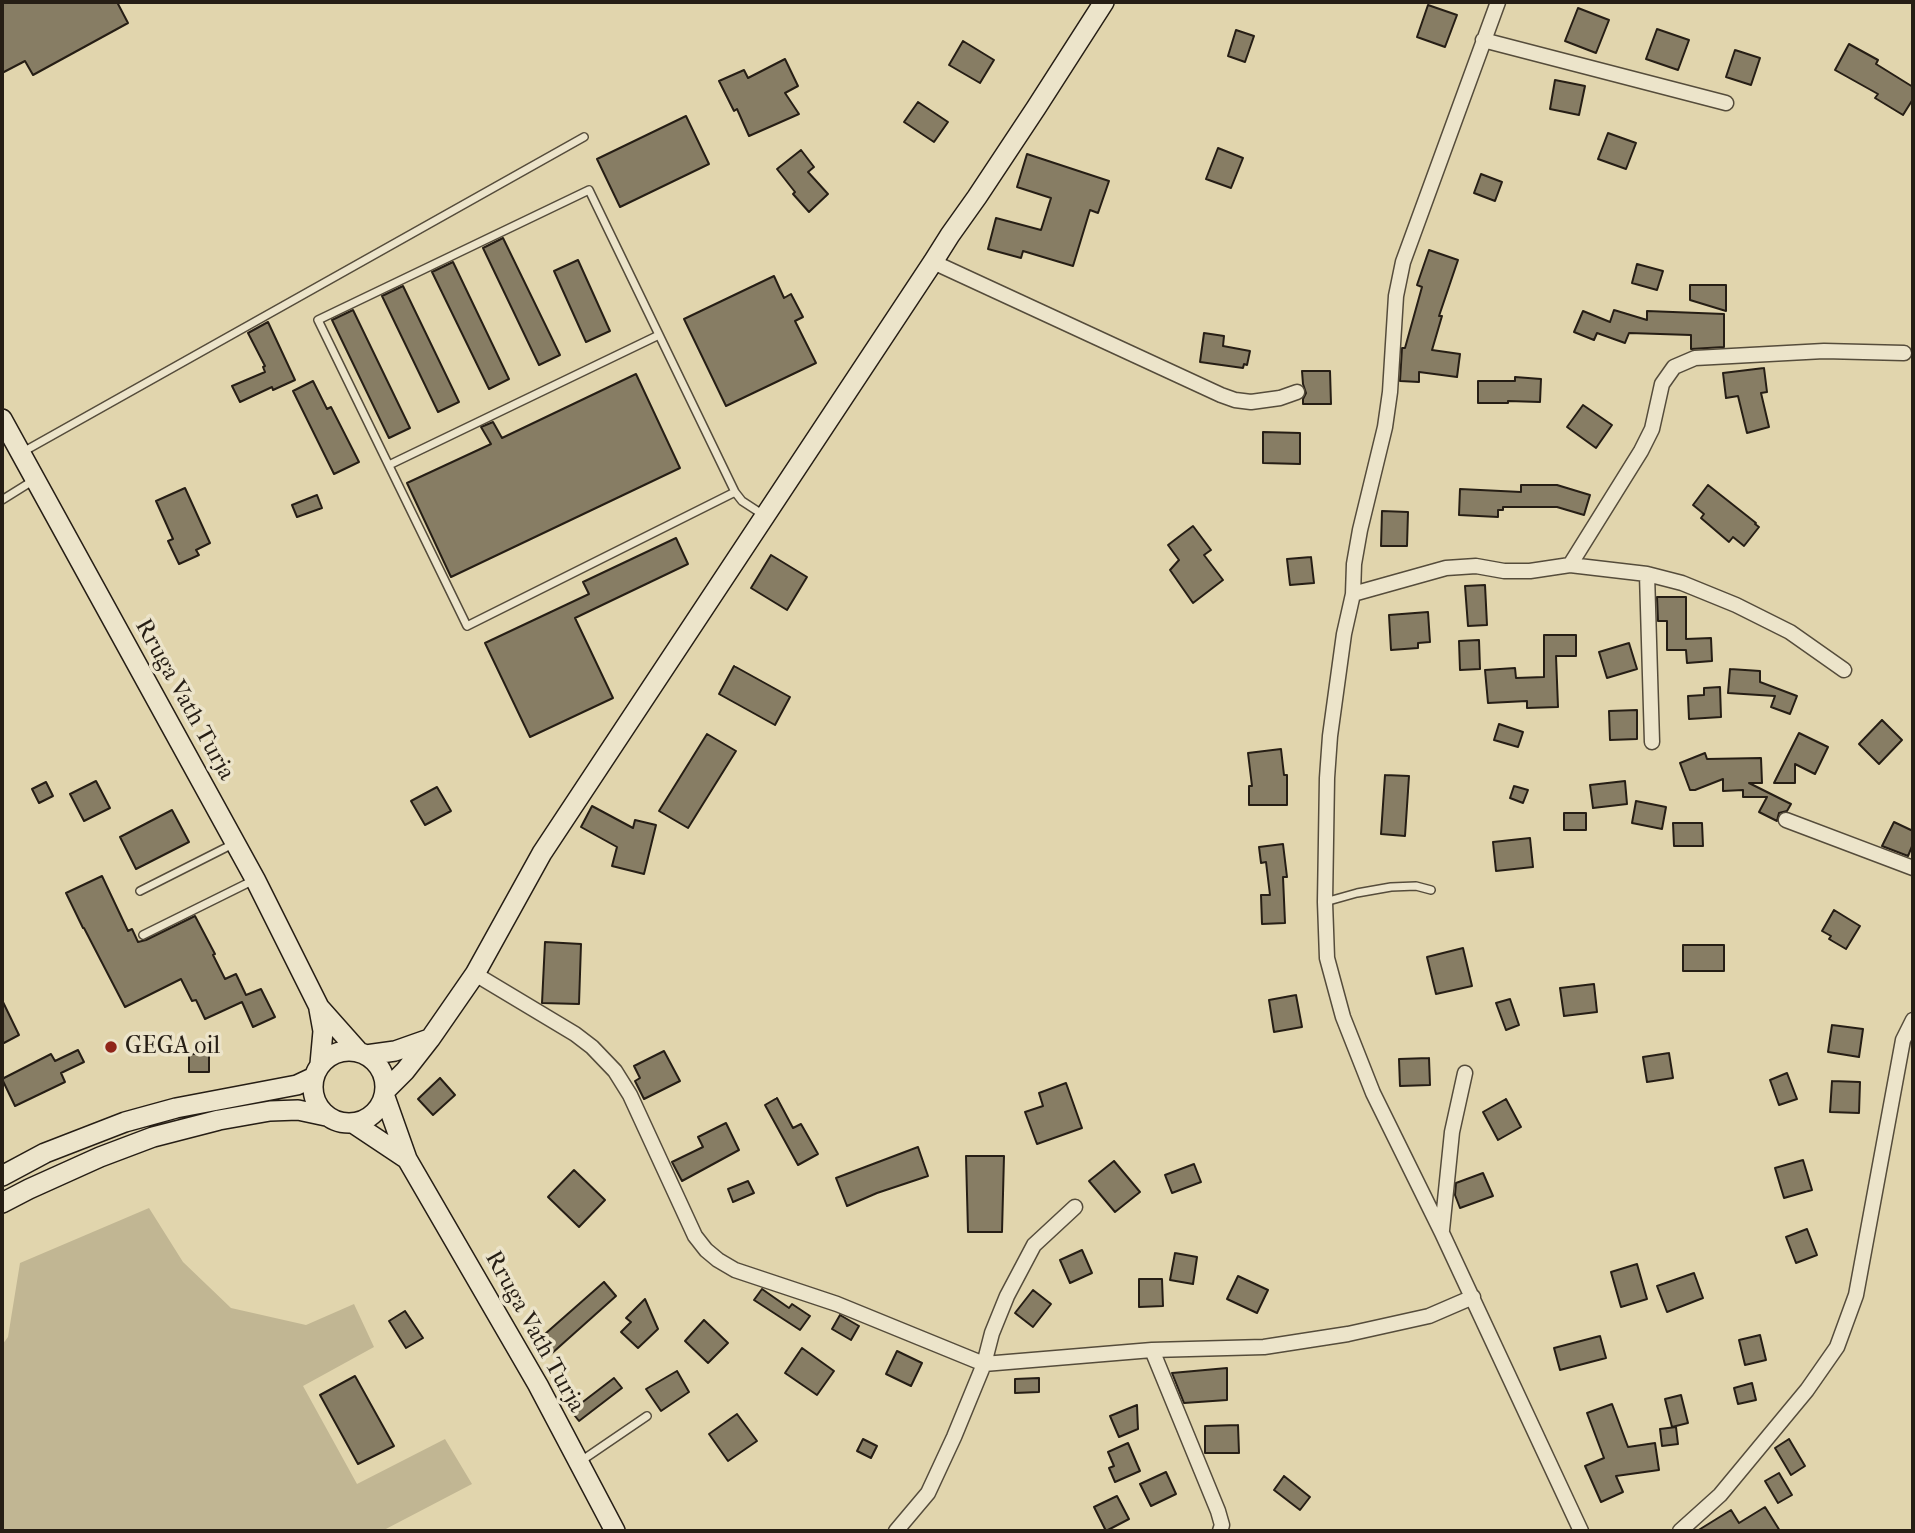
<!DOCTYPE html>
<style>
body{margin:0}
#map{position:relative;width:1915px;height:1533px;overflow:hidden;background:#e1d5ad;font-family:"IM FELL French Canon",serif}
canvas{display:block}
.frame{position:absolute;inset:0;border:4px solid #261e15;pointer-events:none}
</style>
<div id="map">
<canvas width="1915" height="1533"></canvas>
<div class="frame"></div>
</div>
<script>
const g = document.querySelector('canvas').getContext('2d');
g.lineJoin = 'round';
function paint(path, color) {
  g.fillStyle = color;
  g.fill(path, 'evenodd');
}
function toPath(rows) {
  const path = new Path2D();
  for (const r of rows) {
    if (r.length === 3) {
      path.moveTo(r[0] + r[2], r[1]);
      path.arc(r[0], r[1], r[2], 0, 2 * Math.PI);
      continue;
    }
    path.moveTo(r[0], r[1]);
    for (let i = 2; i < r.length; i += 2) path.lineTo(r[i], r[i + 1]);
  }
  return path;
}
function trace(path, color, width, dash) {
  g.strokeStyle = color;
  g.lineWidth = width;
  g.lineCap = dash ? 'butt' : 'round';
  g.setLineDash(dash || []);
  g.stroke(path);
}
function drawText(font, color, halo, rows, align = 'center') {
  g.font = font + ' "IM FELL French Canon",serif';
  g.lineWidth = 7;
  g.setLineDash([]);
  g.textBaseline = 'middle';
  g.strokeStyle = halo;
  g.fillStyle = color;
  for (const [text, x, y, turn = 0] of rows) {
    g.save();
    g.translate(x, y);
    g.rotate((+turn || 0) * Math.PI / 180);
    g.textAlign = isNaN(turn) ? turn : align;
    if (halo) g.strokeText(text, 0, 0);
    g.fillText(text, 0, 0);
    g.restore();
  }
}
paint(toPath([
 [149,1208,183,1262,231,1308,306,1325,354,1304,374,1347,303,1386,357,1484,445,1439,472,1484,382,1531,2,1531,2,1345,8,1337,20,1263]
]), '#c1b693');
const building = toPath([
 [2,2,117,2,128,23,33,75,25,61,2,73,2,2],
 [1428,5,1457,15,1445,47,1417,37,1428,5],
 [1578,8,1609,20,1596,53,1565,41,1578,8],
 [1657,29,1689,40,1678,70,1646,59,1657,29],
 [1236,30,1254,36,1245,62,1228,56,1236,30],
 [963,41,994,60,980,83,949,65,963,41],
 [1849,44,1878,60,1876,64,1913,87,1913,99,1903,115,1875,98,1878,94,1835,70,1849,44],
 [1735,50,1760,58,1751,85,1726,77,1735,50],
 [785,59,798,86,785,93,799,114,749,136,737,109,734,111,719,81,744,70,748,78,785,59],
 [1555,80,1585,86,1579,115,1550,109,1555,80],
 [918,102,948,122,934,142,904,122,918,102],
 [686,116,709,164,620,207,597,159,686,116],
 [1608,133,1636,143,1626,169,1598,159,1608,133],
 [1218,148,1243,158,1231,188,1206,179,1218,148],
 [801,150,814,167,808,172,828,194,809,212,793,194,795,192,777,169,801,150],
 [1027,154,1109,181,1098,213,1090,210,1073,266,1023,251,1021,258,988,249,996,218,1041,230,1051,198,1017,187,1027,154],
 [1481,174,1502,182,1495,201,1474,193,1481,174],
 [503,238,560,355,539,365,483,248,503,238],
 [1429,250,1458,260,1439,316,1442,316,1432,350,1460,354,1457,377,1419,372,1419,382,1400,381,1402,348,1405,348,1422,287,1417,285,1429,250],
 [578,260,610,331,586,342,554,271,578,260],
 [453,262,509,379,489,389,432,272,453,262],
 [1637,264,1663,271,1657,290,1632,283,1637,264],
 [774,276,784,298,791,294,803,317,795,321,816,363,726,406,684,319,774,276],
 [1690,285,1726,285,1726,311,1690,300,1690,285],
 [403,286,459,402,438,412,382,296,403,286],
 [353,310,410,428,389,438,332,320,353,310],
 [1614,310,1647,320,1647,311,1724,314,1724,347,1691,349,1691,335,1629,333,1625,343,1597,333,1594,340,1574,332,1583,311,1610,322,1614,310],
 [268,322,295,380,273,390,272,387,240,402,232,386,265,372,263,367,265,366,248,333,268,322],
 [1204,333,1224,336,1223,346,1250,351,1247,365,1244,364,1243,368,1200,362,1204,333],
 [1764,368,1767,392,1761,393,1769,427,1747,433,1738,396,1726,398,1723,373,1764,368],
 [1302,371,1330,371,1331,404,1303,404,1303,399,1306,393,1303,384,1302,371],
 [636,374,680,468,451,577,407,483,491,444,481,427,493,422,502,438,636,374],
 [1515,377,1541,379,1540,402,1508,401,1508,403,1478,403,1478,381,1515,381,1515,377],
 [313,381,327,409,331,407,359,462,334,474,293,391,313,381],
 [1583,405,1612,425,1596,448,1567,427,1583,405],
 [1263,432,1300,433,1300,464,1263,463,1263,432],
 [1521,485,1557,485,1590,495,1584,515,1557,507,1503,507,1503,510,1498,510,1498,517,1459,515,1460,489,1521,492,1521,485],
 [1708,485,1756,523,1755,524,1759,527,1744,546,1733,537,1729,542,1701,518,1704,514,1693,505,1708,485],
 [185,488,210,543,196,550,199,555,179,564,168,541,173,539,156,501,185,488],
 [317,495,322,508,297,517,292,505,317,495],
 [1382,511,1408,512,1407,546,1381,546,1382,511],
 [1193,526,1211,550,1204,555,1223,580,1193,603,1170,570,1179,560,1168,545,1193,526],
 [676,538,688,564,575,618,613,698,530,737,485,643,589,594,583,582,676,538],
 [771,555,807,577,787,610,751,588,771,555],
 [1311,557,1314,583,1290,585,1287,559,1311,557],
 [1485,585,1487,625,1468,626,1465,586,1485,585],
 [1657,597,1686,597,1686,639,1711,638,1712,661,1687,663,1686,650,1667,650,1667,621,1658,621,1657,597],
 [1428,612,1430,642,1418,643,1418,648,1391,650,1389,615,1428,612],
 [1544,635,1576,635,1576,656,1556,656,1558,707,1527,708,1527,701,1488,703,1485,670,1515,668,1516,678,1544,677,1544,635],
 [1479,640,1480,669,1460,670,1459,641,1479,640],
 [1629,643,1637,669,1607,678,1599,652,1629,643],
 [734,666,790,697,775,725,719,694,734,666],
 [1730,669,1760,671,1760,682,1797,696,1790,714,1771,707,1775,696,1728,693,1730,669],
 [1720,687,1721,717,1689,719,1688,696,1704,695,1704,688,1720,687],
 [1637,710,1637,739,1610,740,1609,711,1637,710],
 [1882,720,1902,740,1879,764,1859,744,1882,720],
 [1499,724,1523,732,1518,747,1494,740,1499,724],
 [1799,733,1828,747,1815,774,1795,764,1795,783,1774,783,1799,733],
 [707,734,736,751,688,828,659,811,707,734],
 [1281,749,1284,775,1287,775,1287,805,1249,805,1249,786,1252,786,1248,753,1281,749],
 [1705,753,1707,759,1761,758,1762,783,1749,783,1791,804,1787,811,1779,813,1777,821,1759,812,1767,797,1743,797,1743,790,1723,791,1723,779,1695,790,1690,790,1680,763,1705,753],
 [1385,775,1409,776,1405,836,1381,834,1385,775],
 [96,781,110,808,84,821,70,794,96,781],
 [1625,781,1627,804,1593,808,1590,785,1625,781],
 [46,782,53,796,39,803,32,789,46,782],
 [1514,786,1528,790,1523,803,1510,798,1514,786],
 [437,787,451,811,425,825,411,801,437,787],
 [1636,801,1666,807,1662,829,1632,823,1636,801],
 [592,806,633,828,635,820,656,825,644,874,612,866,617,847,581,827,592,806],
 [172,810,189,842,136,869,120,837,172,810],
 [1564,813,1586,813,1586,830,1564,830,1564,813],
 [1894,822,1913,831,1913,844,1908,856,1882,846,1894,822],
 [1673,823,1702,823,1703,846,1674,846,1673,823],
 [1530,838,1533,867,1496,871,1493,842,1530,838],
 [1283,844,1287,877,1283,877,1285,923,1262,924,1261,895,1270,895,1266,862,1261,863,1259,847,1283,844],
 [102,876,128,931,132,929,138,942,146,940,195,916,215,954,213,955,225,979,236,974,246,995,261,989,275,1017,253,1027,242,1002,205,1019,196,1000,192,1001,181,979,125,1007,84,928,83,928,66,893,102,876],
 [1834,910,1860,926,1846,949,1829,939,1831,936,1822,931,1834,910],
 [545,942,581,944,579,1004,542,1003,545,942],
 [1683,945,1724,945,1724,971,1683,971,1683,945],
 [1463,948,1472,986,1436,994,1427,957,1463,948],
 [1594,984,1597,1012,1564,1016,1560,988,1594,984],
 [1296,995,1302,1027,1274,1032,1269,1000,1296,995],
 [1510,999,1519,1025,1506,1030,1496,1003,1510,999],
 [2,1000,19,1035,2,1044,2,1000],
 [1832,1025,1863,1029,1859,1057,1828,1052,1832,1025],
 [78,1050,84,1062,61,1073,65,1082,15,1106,2,1079,51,1054,55,1061,78,1050],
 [664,1051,680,1081,644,1099,635,1081,640,1078,634,1066,664,1051],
 [1669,1053,1673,1078,1647,1082,1643,1057,1669,1053],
 [189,1054,209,1054,209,1072,189,1072,189,1054],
 [1429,1058,1430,1085,1400,1086,1399,1059,1429,1058],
 [1787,1073,1797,1099,1779,1105,1770,1080,1787,1073],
 [440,1078,455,1095,433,1115,418,1099,440,1078],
 [1832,1081,1860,1082,1859,1113,1830,1112,1832,1081],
 [1066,1083,1082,1128,1037,1144,1025,1112,1043,1106,1039,1093,1066,1083],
 [777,1098,793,1128,801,1124,818,1154,798,1165,765,1105,777,1098],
 [1506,1099,1521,1127,1498,1140,1483,1112,1506,1099],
 [726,1123,739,1150,682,1181,672,1162,703,1147,698,1137,726,1123],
 [918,1147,928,1176,877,1193,847,1206,836,1178,918,1147],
 [966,1156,1004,1156,1002,1232,968,1232,966,1156],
 [1803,1160,1812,1190,1784,1198,1775,1168,1803,1160],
 [1114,1161,1140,1192,1115,1212,1089,1181,1114,1161],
 [1194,1164,1201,1182,1172,1193,1165,1175,1194,1164],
 [574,1170,605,1200,579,1227,548,1197,574,1170],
 [1483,1173,1493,1196,1460,1208,1455,1195,1456,1183,1483,1173],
 [748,1181,754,1193,733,1202,728,1189,748,1181],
 [1807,1229,1817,1255,1796,1263,1786,1237,1807,1229],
 [1082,1250,1092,1273,1070,1283,1060,1260,1082,1250],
 [1175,1253,1197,1257,1193,1284,1170,1280,1175,1253],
 [1637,1264,1647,1299,1621,1307,1611,1272,1637,1264],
 [1694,1273,1703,1298,1667,1312,1657,1286,1694,1273],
 [1238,1276,1268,1290,1257,1313,1227,1299,1238,1276],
 [1139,1279,1162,1279,1163,1306,1139,1307,1139,1279],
 [604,1282,616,1296,550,1355,537,1341,604,1282],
 [762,1289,789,1308,792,1304,810,1316,800,1330,754,1300,762,1289],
 [1033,1290,1051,1304,1033,1327,1015,1313,1033,1290],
 [645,1299,658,1329,638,1348,621,1332,631,1322,626,1318,645,1299],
 [405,1311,423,1338,406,1348,389,1321,405,1311],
 [840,1315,859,1326,851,1340,832,1329,840,1315],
 [704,1320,728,1343,708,1363,685,1341,704,1320],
 [1760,1335,1766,1360,1745,1365,1739,1340,1760,1335],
 [1600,1336,1606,1358,1560,1370,1554,1348,1600,1336],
 [802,1348,834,1371,817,1395,785,1373,802,1348],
 [897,1351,922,1363,911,1386,886,1374,897,1351],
 [1227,1368,1227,1400,1184,1403,1172,1373,1227,1368],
 [677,1371,689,1392,661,1411,646,1389,677,1371],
 [355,1376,394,1446,358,1464,320,1395,355,1376],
 [614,1378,622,1388,579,1421,571,1411,614,1378],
 [1039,1378,1039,1392,1015,1393,1015,1379,1039,1378],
 [1752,1383,1756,1400,1738,1404,1734,1388,1752,1383],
 [1681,1395,1688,1423,1672,1427,1665,1399,1681,1395],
 [1612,1404,1628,1447,1655,1443,1659,1470,1616,1476,1623,1492,1601,1502,1585,1466,1604,1458,1587,1413,1612,1404],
 [1137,1405,1138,1429,1119,1437,1110,1416,1137,1405],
 [737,1414,757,1441,728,1461,709,1434,737,1414],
 [1238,1425,1239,1453,1205,1453,1205,1426,1238,1425],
 [1676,1427,1678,1444,1662,1446,1660,1429,1676,1427],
 [863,1439,877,1446,871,1458,857,1451,863,1439],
 [1789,1439,1805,1466,1791,1475,1775,1448,1789,1439],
 [1128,1443,1140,1471,1115,1482,1109,1468,1114,1466,1108,1452,1128,1443],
 [1166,1472,1176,1494,1151,1506,1140,1484,1166,1472],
 [1779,1473,1792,1495,1778,1503,1765,1481,1779,1473],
 [1284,1476,1310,1497,1300,1510,1274,1490,1284,1476],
 [1117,1496,1129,1519,1106,1531,1094,1507,1117,1496],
 [1765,1507,1780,1531,1697,1531,1731,1510,1739,1523,1765,1507]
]);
paint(building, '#877d64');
trace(building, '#261e15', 2);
const lane = toPath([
 [21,453,584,137],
 [389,465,659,335],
 [735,492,467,626,318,320,589,190,735,492,742,501,765,516],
 [2,500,34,480],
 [140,891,233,844],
 [1325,902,1357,893,1391,887,1416,886,1431,890],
 [143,935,254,880],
 [581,1461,647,1416]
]);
const street = toPath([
 [1498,2,1403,262,1396,296,1390,392,1385,427,1360,530,1354,564,1353,594,1344,634,1330,736,1327,778,1325,902,1327,958,1343,1017,1373,1093,1442,1233,1581,1531],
 [1483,40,1726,103],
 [933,262,1221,395,1235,400,1251,402,1280,398,1297,392],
 [1570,565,1641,451,1652,429,1662,384,1674,367,1695,358,1824,351,1904,353],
 [1647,574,1652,742],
 [1353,594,1446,568,1476,566,1504,571,1530,571,1570,565,1647,574,1682,583,1736,605,1790,632,1844,670],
 [1786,820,1913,868],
 [475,974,575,1034,592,1047,615,1071,630,1095,695,1236,706,1250,718,1260,735,1270,837,1304,984,1364,1152,1350,1264,1347,1348,1334,1429,1316,1473,1297],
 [1442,1230,1452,1132,1465,1073],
 [1152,1350,1218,1511,1222,1525,1220,1531],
 [896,1531,928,1493,954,1437,984,1364,992,1333,1007,1296,1034,1245,1075,1207],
 [1680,1531,1720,1495,1807,1390,1837,1347,1856,1295,1903,1040,1913,1020]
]);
const secondary = toPath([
 [2,419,255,879,319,1007,359,1052],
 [319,1009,323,1031,320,1064],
 [349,1087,36],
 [366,1055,395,1051,429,1039],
 [385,1091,405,1071,430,1039,475,974,542,853,933,262,950,235,977,197,1036,108,1104,2],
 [385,1097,407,1159,538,1385,615,1531],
 [353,1123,407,1159],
 [2,1176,45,1153,125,1122,176,1108,297,1085,314,1077],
 [2,1203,29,1189,100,1157,153,1137,219,1120,270,1111,298,1110,326,1116]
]);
trace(lane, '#554c3b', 10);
trace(street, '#554c3b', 17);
trace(secondary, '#261e15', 22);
trace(lane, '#ece4ca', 7);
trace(street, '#ece4ca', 14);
trace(secondary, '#ece4ca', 19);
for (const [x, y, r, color] of [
 [111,1047,7,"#8f2418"]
]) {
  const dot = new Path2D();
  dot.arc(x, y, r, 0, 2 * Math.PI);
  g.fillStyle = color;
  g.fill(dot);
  trace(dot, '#ece4ca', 2.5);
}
drawText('24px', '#261e15', '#ece4ca', [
 ["Rruga Vath Turja",184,700,61],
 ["Rruga Vath Turja",534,1332,61]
]);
drawText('24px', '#261e15', '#ece4ca', [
 ["GEGA oil",125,1047]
], 'left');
</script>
